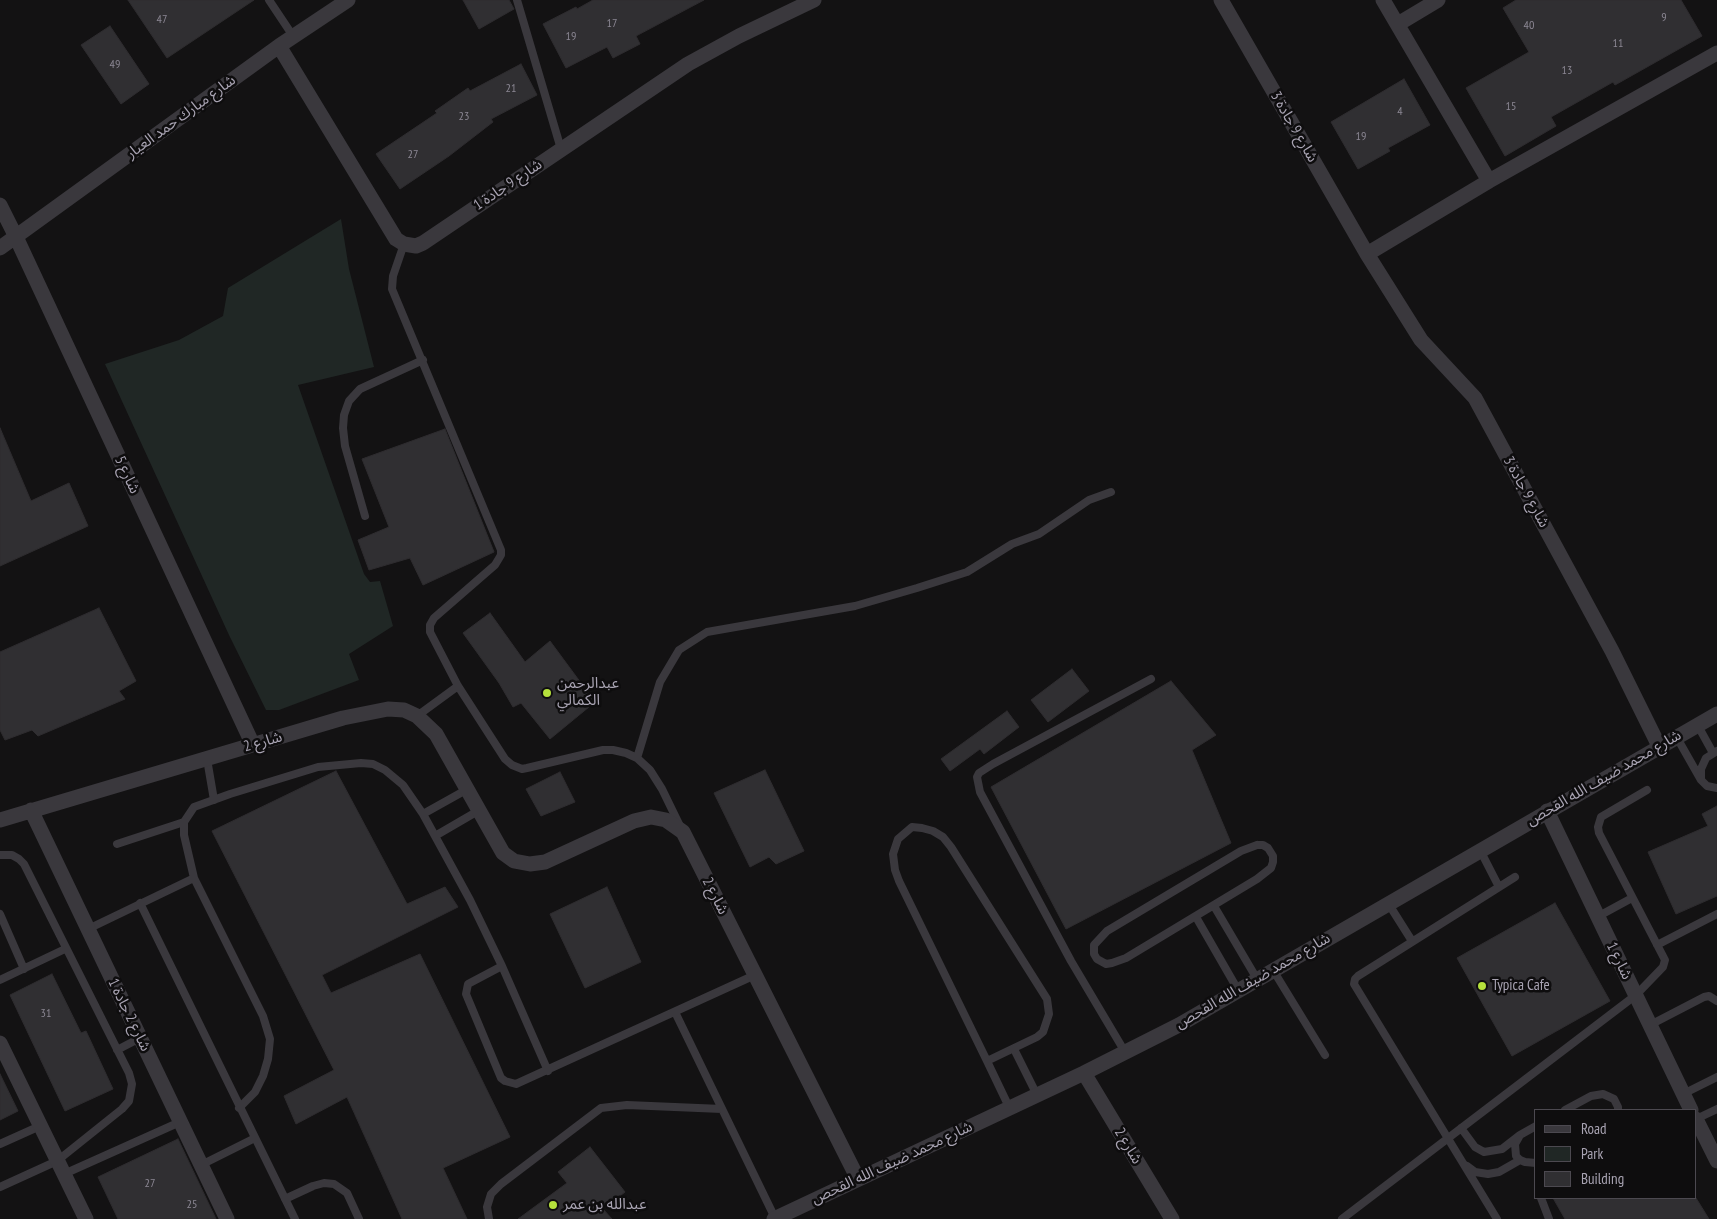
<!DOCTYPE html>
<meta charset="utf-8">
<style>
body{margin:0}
#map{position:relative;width:1717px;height:1219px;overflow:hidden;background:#131213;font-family:"PT Sans Narrow",sans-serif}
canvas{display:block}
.legend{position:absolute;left:1534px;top:1109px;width:162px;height:90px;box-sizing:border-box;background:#0e0d0e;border:1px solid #4c4950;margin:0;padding:6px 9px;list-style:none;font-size:15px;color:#a9a4b3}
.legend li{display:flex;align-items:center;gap:10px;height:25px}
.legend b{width:25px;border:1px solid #4c4950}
</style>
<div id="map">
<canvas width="1717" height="1219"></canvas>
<ul class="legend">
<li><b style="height:6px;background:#3a383d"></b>Road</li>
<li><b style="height:14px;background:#202725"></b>Park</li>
<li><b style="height:14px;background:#302f32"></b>Building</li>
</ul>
</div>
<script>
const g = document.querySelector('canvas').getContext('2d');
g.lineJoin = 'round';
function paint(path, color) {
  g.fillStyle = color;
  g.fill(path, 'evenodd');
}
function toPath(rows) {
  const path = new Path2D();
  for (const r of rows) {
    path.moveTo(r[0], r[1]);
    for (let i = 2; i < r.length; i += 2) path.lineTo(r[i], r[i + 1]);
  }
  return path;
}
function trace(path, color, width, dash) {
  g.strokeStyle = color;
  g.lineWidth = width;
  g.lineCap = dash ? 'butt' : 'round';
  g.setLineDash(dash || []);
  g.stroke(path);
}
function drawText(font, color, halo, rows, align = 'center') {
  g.font = font + ' "PT Sans Narrow","Noto Sans Arabic",sans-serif';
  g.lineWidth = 5;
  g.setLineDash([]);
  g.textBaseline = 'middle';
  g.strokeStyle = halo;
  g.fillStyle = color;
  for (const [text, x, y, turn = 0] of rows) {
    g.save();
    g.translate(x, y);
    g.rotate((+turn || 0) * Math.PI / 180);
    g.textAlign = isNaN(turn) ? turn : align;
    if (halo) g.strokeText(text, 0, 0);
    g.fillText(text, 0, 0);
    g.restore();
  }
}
paint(toPath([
 [341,219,349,269,374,367,298,385,364,574,370,582,380,581,393,626,349,654,359,680,279,710,266,710,229,635,105,364,179,340,223,316,228,288]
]), '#202725');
const building = toPath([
 [128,0,254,0,167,58,128,0],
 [463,0,509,0,514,9,479,29,463,0],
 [593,0,704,0,636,36,640,44,613,58,607,47,566,68,543,24,576,7,577,9,593,0],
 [1516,0,1681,0,1702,36,1615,85,1613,82,1551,117,1556,126,1505,156,1466,88,1529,52,1503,8,1516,0],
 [110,26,149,84,121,104,81,45,110,26],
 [521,64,537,95,491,119,493,122,449,156,400,189,376,154,437,113,435,111,468,88,470,91,521,64],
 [1404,79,1430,125,1388,148,1390,151,1358,169,1331,122,1404,79],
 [0,428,31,501,69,483,88,526,0,566,0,428],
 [445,429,494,552,423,585,410,558,369,570,358,540,389,527,362,459,445,429],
 [99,608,136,681,119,691,125,699,38,736,32,730,5,740,0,730,0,652,99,608],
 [490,613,525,662,550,641,595,702,550,739,521,703,513,707,499,683,463,633,490,613],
 [1072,669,1089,691,1048,722,1031,700,1072,669],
 [1171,681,1216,735,1192,750,1231,843,1066,929,991,787,1171,681],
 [1007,711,1019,727,984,754,980,749,950,771,941,759,1007,711],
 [765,770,804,851,776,864,769,857,750,867,714,793,765,770],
 [336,771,407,904,445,887,458,907,322,975,331,993,420,954,510,1137,443,1168,467,1219,402,1219,347,1097,296,1124,284,1096,334,1070,212,831,336,771],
 [560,772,575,802,541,816,526,789,560,772],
 [1717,806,1717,896,1676,914,1648,852,1708,826,1702,814,1717,806],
 [607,887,641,962,585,988,550,914,607,887],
 [1555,903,1610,1001,1512,1056,1457,958,1555,903],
 [52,974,81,1033,86,1031,113,1089,65,1111,10,995,52,974],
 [0,1074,18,1111,0,1120,0,1074],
 [178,1139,216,1219,118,1219,98,1177,178,1139],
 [590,1147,625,1192,603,1209,612,1219,518,1219,567,1183,558,1172,590,1147],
 [1553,1198,1696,1198,1709,1219,1565,1219,1553,1198]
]);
paint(building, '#302f32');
trace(building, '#2e2c2f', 1);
trace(toPath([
 [269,0,293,36],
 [517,0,561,149],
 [404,244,393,276,392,289,501,550,501,555,495,565,434,618,430,625,430,632,458,686,505,759,512,765,522,769,527,768,603,750,613,750,626,753,637,758,650,770,662,789,680,826],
 [365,516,345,446,343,428,344,415,349,401,360,389,423,360],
 [417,716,458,686],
 [1697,724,1713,753],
 [1676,736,1701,780,1707,786,1717,788],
 [637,758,660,682,679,650,707,632,855,606,917,588,967,572,1012,544,1039,534,1089,500,1111,492],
 [207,759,214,800],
 [1701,779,1701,769,1706,758,1717,751],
 [423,814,466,790],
 [435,836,478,811],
 [117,844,184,822],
 [1257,845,1263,845,1268,848,1273,856,1273,862,1271,868,1257,879,1126,958,1112,963,1106,964,1097,959,1094,954,1094,945,1107,931,1241,851,1257,845],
 [1480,850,1499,887],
 [0,855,12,855,19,859,24,864,129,1073,132,1084,129,1101,122,1109,57,1161,0,1187],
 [140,903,295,1219],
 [1388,903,1412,941],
 [1214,906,1257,979],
 [0,914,24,969],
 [1196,917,1238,990],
 [1597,917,1632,898],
 [88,929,194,878],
 [1657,945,1717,914],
 [502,966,468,984,466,994,501,1078,505,1081,516,1084,755,975],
 [1273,970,1325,1055],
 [0,980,65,949],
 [675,1012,775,1218],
 [1650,1025,1704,997,1709,996,1717,1001],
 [1014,1049,1037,1095],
 [117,1050,140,1038],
 [1125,1052,1071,961,980,792,977,777,979,773,993,764,1151,679],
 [987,1061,1037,1037,1043,1032,1049,1014,1047,999,951,847,943,837,933,831,922,828,912,827,898,839,893,854,895,870,899,881,987,1061,1009,1107],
 [1683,1094,1717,1077],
 [239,1108,255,1092,263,1076,268,1059,270,1039,263,1016,194,878,184,835,184,822,194,807,230,794,318,767,361,763,373,764,385,770,403,785,423,814,470,900,502,966,548,1071],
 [1565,1110,1591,1096,1603,1094,1614,1099,1618,1107,1618,1110],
 [1696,1119,1717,1109],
 [1461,1128,1475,1147,1484,1152,1502,1149,1520,1135,1536,1126],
 [1519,1137,1515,1144,1516,1156,1520,1160,1525,1162,1536,1163],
 [0,1144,40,1126],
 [201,1165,255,1138],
 [1467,1166,1475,1172,1488,1174,1499,1172,1520,1160],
 [64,1174,180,1122],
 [1541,1198,1549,1219],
 [285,1199,313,1186,324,1183,334,1184,347,1193,359,1219],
 [489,1219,487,1207,491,1194,501,1184,601,1108,627,1105,722,1109],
 [1342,1219,1636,995,1663,967,1665,960,1599,833,1598,827,1601,817,1647,790],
 [1497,1219,1354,984,1355,979,1358,976,1515,877]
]), '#3a383d', 8);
trace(toPath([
 [1221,0,1367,254,1421,340,1475,398,1612,651,1659,746],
 [1383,0,1489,181],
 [1398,24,1438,0],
 [279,46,396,239,404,244,416,246,423,243,688,64,739,36,814,0],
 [0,205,16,237,253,745],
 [0,248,279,46,348,0],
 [1367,254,1489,181,1717,53],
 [31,810,227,1219],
 [1547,811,1691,1110],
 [0,820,343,718,388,709,404,710,417,716,436,734,503,853,514,861,530,864,545,862,634,821,651,817,666,820,683,832,858,1179],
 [0,1043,86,1219],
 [1084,1073,1172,1219],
 [1696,1119,1717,1161],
 [774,1219,1084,1073,1179,1025,1717,714]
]), '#3a383d', 15);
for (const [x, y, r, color] of [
 [547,693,5,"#b5e13c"],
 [1482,986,5,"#b5e13c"],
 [553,1205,5,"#b5e13c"]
]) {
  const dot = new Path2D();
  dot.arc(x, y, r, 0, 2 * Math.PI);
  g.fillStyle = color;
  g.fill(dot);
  trace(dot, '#0e0d0e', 2);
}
drawText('12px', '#8b8793', null, [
 ["9",1664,18],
 ["47",162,20],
 ["17",612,24],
 ["40",1529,26],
 ["19",571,37],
 ["11",1618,44],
 ["49",115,65],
 ["13",1567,71],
 ["21",511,89],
 ["15",1511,107],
 ["4",1400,112],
 ["23",464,117],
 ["19",1361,137],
 ["27",413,155],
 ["31",46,1014],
 ["27",150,1184],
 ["25",192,1205]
]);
drawText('15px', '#a9a4b3', '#0e0d0e', [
 ["شارع مبارك حمد العيار",181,117,-36],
 ["شارع 9 جادة 3",1294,127,60],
 ["شارع 9 جادة 1",508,185,-34],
 ["شارع 5",127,475,65],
 ["شارع 9 جادة 3",1526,492,61],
 ["شارع 2",263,742,-16],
 ["شارع محمد ضيف الله القحص",1604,778,-30],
 ["شارع 2",715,896,63],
 ["شارع 1",1619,961,64],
 ["شارع محمد ضيف الله القحص",1253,981,-30],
 ["شارع 2 جادة 1",129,1015,64],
 ["شارع 2",1128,1146,59],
 ["شارع محمد ضيف الله القحص",892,1163,-25]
]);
drawText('15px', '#a9a4b3', '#0e0d0e', [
 ["عبدالرحمن",557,684],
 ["الكمالي",557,701],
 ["Typica Cafe",1492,986],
 ["عبدالله بن عمر",563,1205]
], 'left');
</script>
